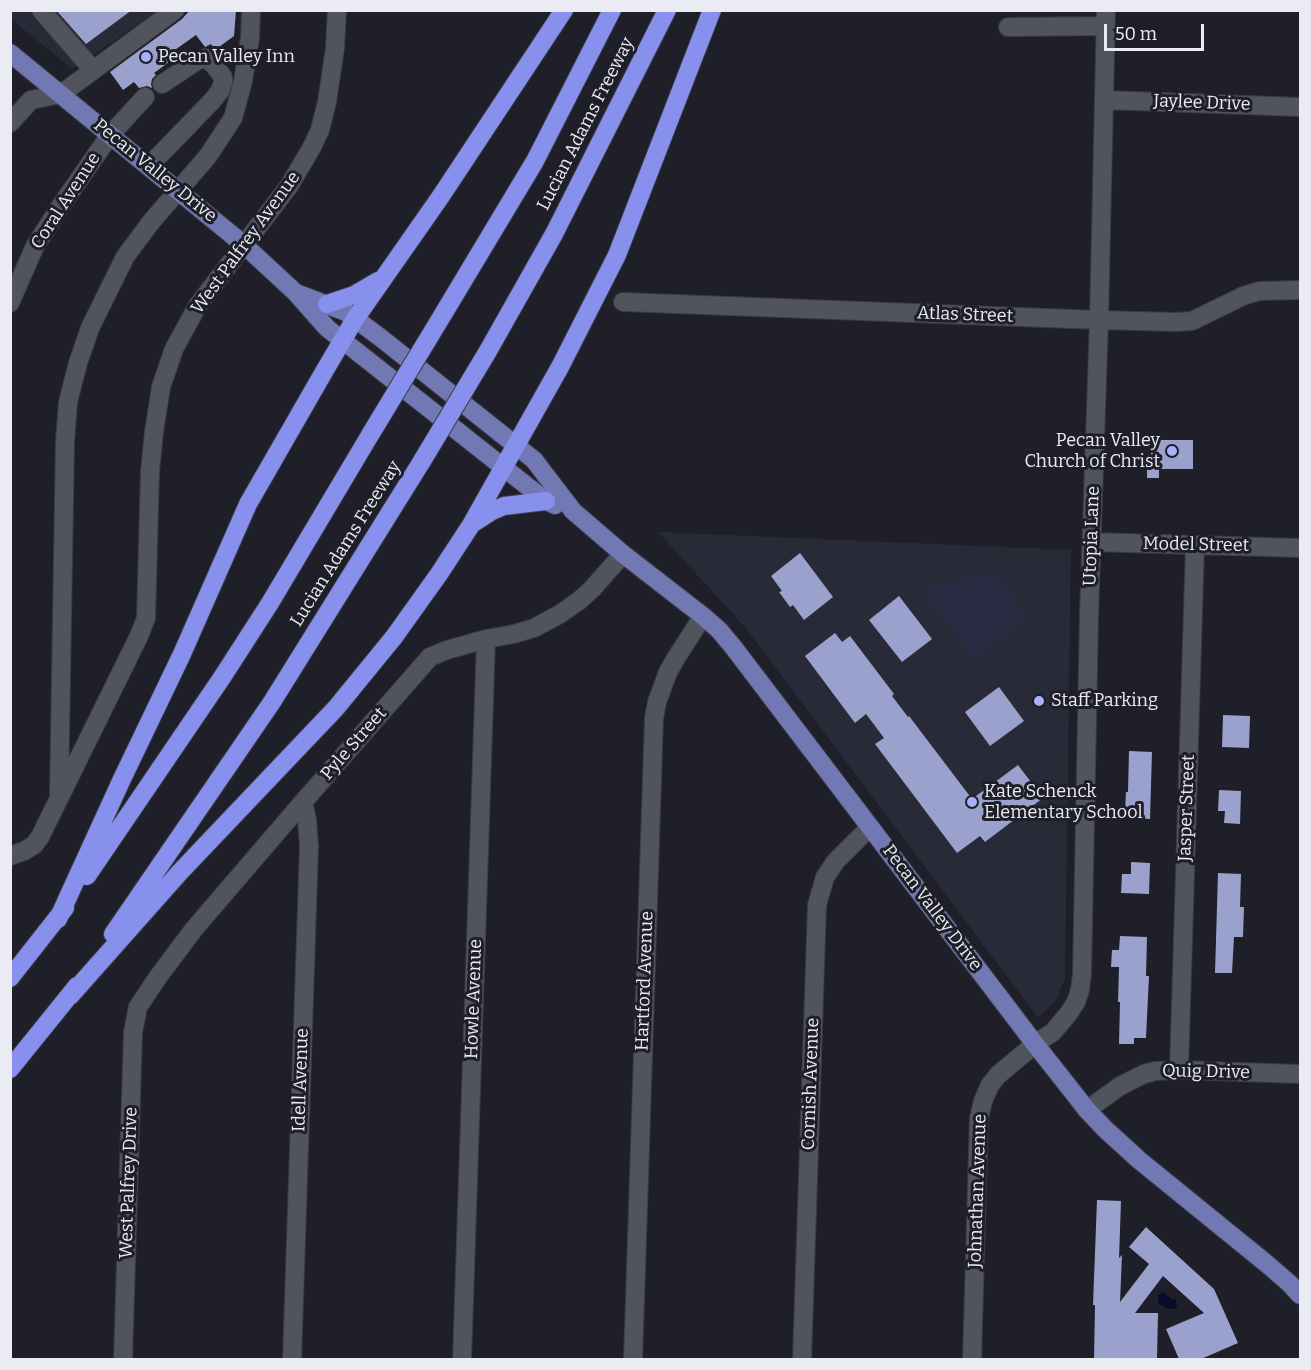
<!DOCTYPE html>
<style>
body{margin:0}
#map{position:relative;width:1311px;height:1370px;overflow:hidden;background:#1e1f28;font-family:Bitter,serif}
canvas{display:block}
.frame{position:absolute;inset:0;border:12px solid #ebecf3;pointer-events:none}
.scale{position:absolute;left:1104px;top:24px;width:100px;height:27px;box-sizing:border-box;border:3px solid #ebecf3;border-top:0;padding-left:8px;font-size:18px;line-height:21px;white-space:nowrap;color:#ebecf3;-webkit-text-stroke:4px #1e1f28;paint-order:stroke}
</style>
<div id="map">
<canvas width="1311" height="1370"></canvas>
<div class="frame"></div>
<div class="scale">50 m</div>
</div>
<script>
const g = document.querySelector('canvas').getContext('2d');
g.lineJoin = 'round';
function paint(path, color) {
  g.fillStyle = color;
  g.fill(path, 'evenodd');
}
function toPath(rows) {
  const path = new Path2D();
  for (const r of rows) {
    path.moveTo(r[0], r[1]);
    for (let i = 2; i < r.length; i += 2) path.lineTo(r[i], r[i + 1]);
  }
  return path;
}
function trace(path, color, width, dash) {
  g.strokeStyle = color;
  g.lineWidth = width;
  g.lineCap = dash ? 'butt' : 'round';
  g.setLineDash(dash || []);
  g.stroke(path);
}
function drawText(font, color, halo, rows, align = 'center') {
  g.font = font + ' Bitter,serif';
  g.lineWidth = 6;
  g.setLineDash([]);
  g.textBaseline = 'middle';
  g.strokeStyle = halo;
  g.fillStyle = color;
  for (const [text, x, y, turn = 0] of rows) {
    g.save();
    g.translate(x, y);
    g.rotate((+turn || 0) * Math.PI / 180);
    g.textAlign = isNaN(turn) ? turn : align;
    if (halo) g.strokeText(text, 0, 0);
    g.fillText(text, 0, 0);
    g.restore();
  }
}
paint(toPath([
 [10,11,159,11,72,69,11,19],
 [658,532,1071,550,1065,978,1056,1001,1038,1018,744,626]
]), '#282a38');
paint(toPath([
 [995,570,1027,619,974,659,921,590]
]), '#282b42');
paint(toPath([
 [1162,1293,1165,1293,1171,1299,1176,1300,1177,1308,1169,1309,1159,1304,1158,1302,1158,1295]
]), '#0b0a2a');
paint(toPath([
 [56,10,132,10,86,44],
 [190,10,236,10,234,36,215,50,211,44,205,47,196,35,172,52,176,57,154,73,156,75,152,79,151,84,152,88,147,86,139,88,134,82,123,90,110,72,182,19],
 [1151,440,1193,440,1193,469,1159,469,1159,478,1147,478,1147,462,1151,462],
 [800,553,833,597,804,620,793,605,790,607,779,592,782,591,771,576],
 [899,596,932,639,902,662,869,620],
 [835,633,842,642,850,636,894,694,892,696,908,717,909,716,972,799,1018,765,1043,798,985,842,980,836,957,853,875,744,884,738,866,714,855,723,805,656],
 [999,687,1024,721,990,746,965,712],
 [1223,715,1250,716,1249,748,1222,747],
 [1129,751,1152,752,1150,819,1133,818,1134,813,1125,812,1126,792,1128,792],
 [1219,790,1241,791,1240,824,1224,823,1225,811,1218,811],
 [1131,862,1150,863,1149,894,1121,893,1122,874,1131,874],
 [1218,873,1241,874,1240,907,1244,907,1243,937,1234,937,1232,973,1215,973],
 [1120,936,1147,937,1146,976,1149,976,1146,1038,1134,1038,1134,1044,1119,1044,1120,1002,1118,1002,1119,967,1111,967,1112,950,1119,950],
 [1097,1200,1121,1201,1119,1258,1122,1255,1120,1302,1149,1264,1129,1247,1146,1227,1214,1289,1238,1343,1201,1359,1179,1359,1166,1329,1204,1313,1163,1276,1135,1313,1158,1313,1157,1359,1094,1359,1095,1305,1093,1305]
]), '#9ba1cd');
const minor = toPath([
 [41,10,93,70],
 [1008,27,1106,26],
 [1104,100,1300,107],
 [10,123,31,100,61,94,175,10],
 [149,166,212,101,220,91,223,83,223,77,213,64,205,58,198,60,162,84],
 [623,302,1099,320,1176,322,1192,321,1243,296,1259,291,1300,290],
 [10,303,35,246,62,204,110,135,145,97],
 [1091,542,1300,548],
 [59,795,65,442,68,402,78,363,90,328,125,257,151,222,208,156,233,118,243,81,250,38,251,10],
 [10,856,24,851,34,845,40,837,139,636,146,618,150,471,154,432,161,387,174,349,198,305,289,186,312,147,320,130,327,102,335,48,337,10],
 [1179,1070,1195,545],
 [1087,1110,1120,1086,1144,1074,1155,1071,1179,1070,1300,1074],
 [123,1360,133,1032,138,1007,158,977,194,929,303,802,430,657,447,650,486,639,514,634,534,628,560,614,580,600,592,589,623,554],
 [292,1360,309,846,307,820,303,802],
 [462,1360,486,639],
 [633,1360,654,718,657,702,668,672,676,658,703,616],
 [802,1360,817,905,825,877,836,861,870,827],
 [972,1360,979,1118,983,1101,990,1085,998,1075,1035,1044,1053,1032,1069,1013,1076,1002,1080,990,1082,974,1089,615,1099,320,1106,10]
]);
const major = toPath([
 [10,53,243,244,296,293,327,328,546,501,555,505],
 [296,293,346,312,381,338,534,460,573,511,623,554,703,616,719,630,734,648,1035,1044,1087,1110,1105,1129,1139,1160,1267,1264,1290,1284,1300,1295]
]);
const highway = toPath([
 [327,304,354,295,378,281],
 [442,316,535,161,612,10],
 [488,351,554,234,667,10],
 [475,522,492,511,504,506,546,501],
 [87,876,223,676,270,603,370,435],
 [58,919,122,779,182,654,248,504,325,370,355,319,441,196,564,10],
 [113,934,272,702,422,461],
 [10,978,65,908],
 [70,996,180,872,336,708,394,637,439,574,471,525,560,367,617,255,712,10],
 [10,1069,77,986]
]);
trace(minor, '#3a3b43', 20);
trace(major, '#3a3b43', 20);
trace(highway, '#3a3b43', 20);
trace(minor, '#51535d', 18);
trace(major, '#7178b3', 18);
trace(highway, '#8790ed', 18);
const highwayBridge = toPath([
 [370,435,442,316],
 [422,461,488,351]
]);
trace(highwayBridge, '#3a3b43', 20, []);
trace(highwayBridge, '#8790ed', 18);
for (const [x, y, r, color] of [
 [146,57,6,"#a7b1fc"],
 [1172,451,6,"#a7b1fc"],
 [1039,701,6,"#a7b1fc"],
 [972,802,6,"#a7b1fc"]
]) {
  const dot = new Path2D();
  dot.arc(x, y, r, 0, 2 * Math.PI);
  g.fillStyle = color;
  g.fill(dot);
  trace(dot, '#1e1f28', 2);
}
drawText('18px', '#ebecf3', '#1e1f28', [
 ["Pecan Valley Inn",158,57],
 ["Pecan Valley",1160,441,"right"],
 ["Church of Christ",1160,462,"right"],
 ["Staff Parking",1051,701],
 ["Kate Schenck",984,792],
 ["Elementary School",984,813]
], 'left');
drawText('18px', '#ebecf3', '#1e1f28', [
 ["Jaylee Drive",1202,103,2],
 ["Lucian Adams Freeway",586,124,-63],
 ["Pecan Valley Drive",155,171,39],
 ["Coral Avenue",66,201,-57],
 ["West Palfrey Avenue",246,243,-54],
 ["Atlas Street",965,315,2],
 ["Utopia Lane",1092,536,-88],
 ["Lucian Adams Freeway",346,544,-58],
 ["Model Street",1196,545,1],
 ["Pyle Street",354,744,-49],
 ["Jasper Street",1187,808,-88],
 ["Pecan Valley Drive",932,908,53],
 ["Hartford Avenue",645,981,-88],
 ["Howle Avenue",474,999,-88],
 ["Quig Drive",1206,1072,1],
 ["Idell Avenue",301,1080,-88],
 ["Cornish Avenue",811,1084,-88],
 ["West Palfrey Drive",129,1183,-88],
 ["Johnathan Avenue",978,1191,-88]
]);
</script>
